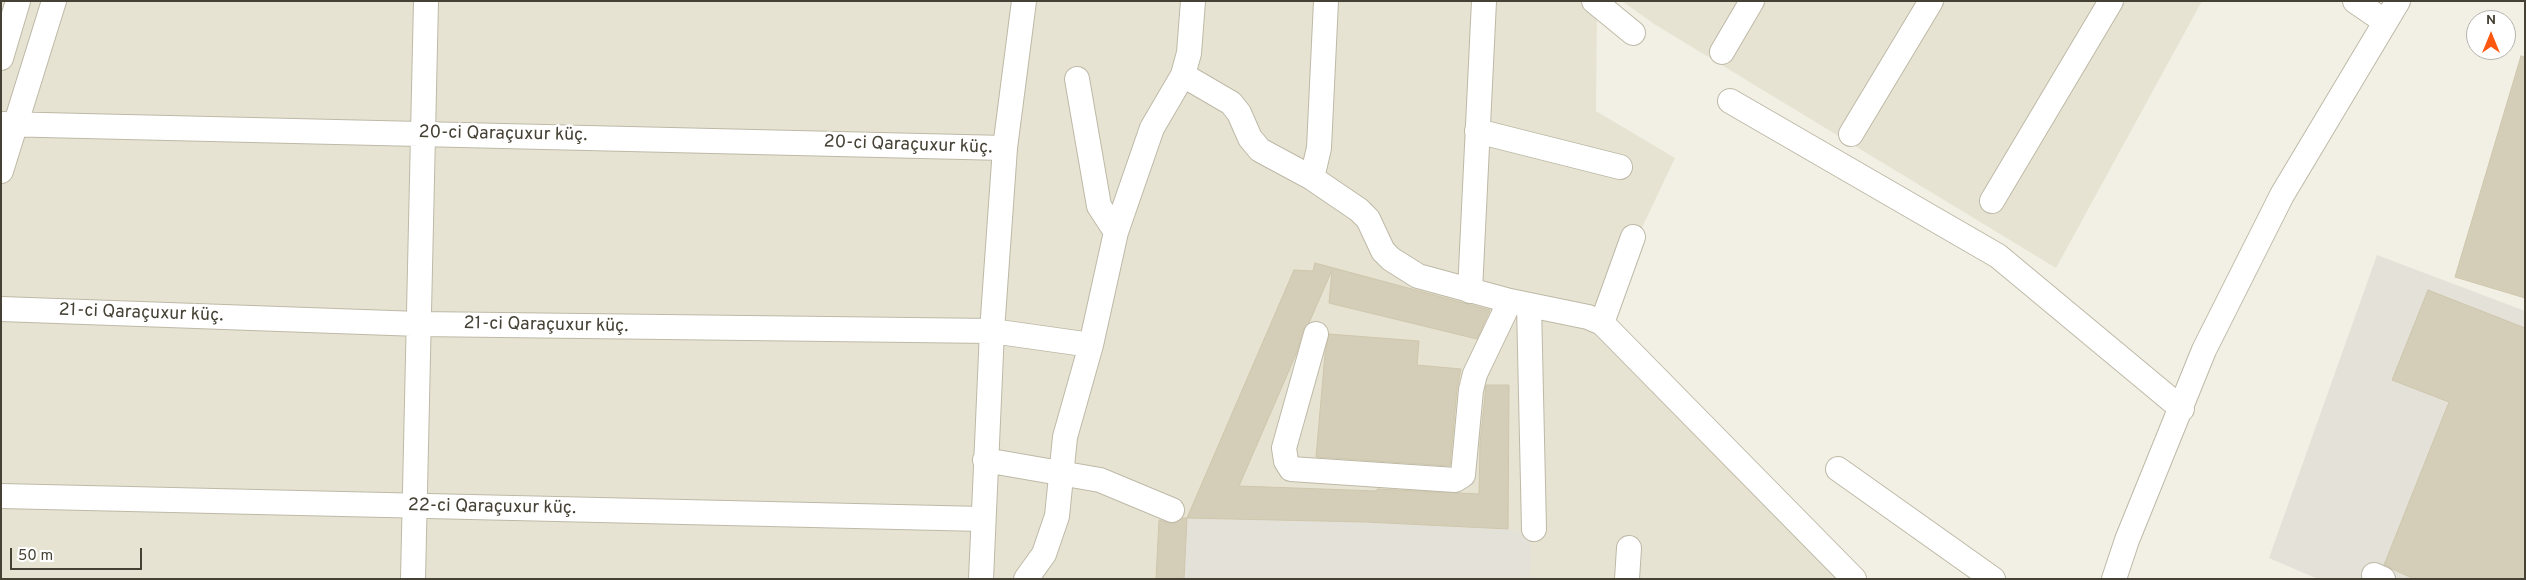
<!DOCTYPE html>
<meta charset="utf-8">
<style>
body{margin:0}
#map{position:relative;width:2526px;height:580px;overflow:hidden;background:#f2f0e4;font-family:Overpass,sans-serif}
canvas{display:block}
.frame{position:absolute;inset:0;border:2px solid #454134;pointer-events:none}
.north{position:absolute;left:2466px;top:10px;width:50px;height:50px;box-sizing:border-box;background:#fff;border:1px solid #b5b3ae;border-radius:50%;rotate:0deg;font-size:14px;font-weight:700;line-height:20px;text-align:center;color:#454134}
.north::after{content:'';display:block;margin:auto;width:18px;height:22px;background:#fe570f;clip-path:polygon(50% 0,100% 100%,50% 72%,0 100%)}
.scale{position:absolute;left:10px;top:548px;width:132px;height:22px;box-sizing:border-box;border:2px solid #454134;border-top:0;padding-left:6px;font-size:15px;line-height:18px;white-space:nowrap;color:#454134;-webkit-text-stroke:4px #fff;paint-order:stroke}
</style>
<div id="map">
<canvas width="2526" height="580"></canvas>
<div class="frame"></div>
<div class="north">N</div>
<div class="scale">50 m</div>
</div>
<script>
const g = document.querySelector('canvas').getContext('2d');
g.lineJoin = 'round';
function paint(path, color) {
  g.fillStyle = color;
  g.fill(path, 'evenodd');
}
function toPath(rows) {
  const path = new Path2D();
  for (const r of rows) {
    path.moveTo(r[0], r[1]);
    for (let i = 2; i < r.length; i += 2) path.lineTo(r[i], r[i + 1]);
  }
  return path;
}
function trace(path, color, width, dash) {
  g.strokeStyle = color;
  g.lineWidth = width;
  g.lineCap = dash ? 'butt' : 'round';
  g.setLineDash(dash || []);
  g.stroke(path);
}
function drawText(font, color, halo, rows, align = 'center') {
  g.font = font + ' Overpass,sans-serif';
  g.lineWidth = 5;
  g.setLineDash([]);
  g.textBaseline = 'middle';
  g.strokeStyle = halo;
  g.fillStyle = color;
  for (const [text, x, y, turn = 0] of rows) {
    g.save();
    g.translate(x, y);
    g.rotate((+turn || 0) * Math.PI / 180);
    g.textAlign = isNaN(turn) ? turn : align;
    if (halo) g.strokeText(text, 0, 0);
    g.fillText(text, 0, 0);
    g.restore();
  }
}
paint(toPath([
 [1,1,1579,1,1597,14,1596,111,1675,158,1593,331,1842,579,1,579],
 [1622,1,2202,1,2056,268,1654,24]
]), '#e7e3d2');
paint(toPath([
 [2377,255,2525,311,2525,579,2318,579,2269,558],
 [1159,517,1358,522,1507,529,1531,536,1530,579,1156,579]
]), '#e4e1d9');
const building = toPath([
 [2521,56,2525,57,2525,298,2455,277,2521,56],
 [1315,263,1490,310,1477,339,1329,303,1332,270,1309,323,1303,330,1297,352,1239,486,1377,491,1377,489,1479,494,1480,443,1486,385,1509,385,1508,529,1366,522,1187,518,1294,270,1313,271,1315,263],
 [2428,290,2525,328,2525,579,2414,579,2384,565,2449,402,2392,380,2428,290],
 [1329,334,1419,341,1417,365,1461,369,1457,389,1450,466,1316,457,1325,354,1329,334],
 [1182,518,1187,518,1184,579,1156,579,1159,520,1173,524,1182,518]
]);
paint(building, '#d4ceb9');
trace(building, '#cfc7ac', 1);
const minor = toPath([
 [1594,1,1633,33],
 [2355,1,2384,21],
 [1722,52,1752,1],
 [1,58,18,1],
 [1183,75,1231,103,1239,113,1250,138,1260,150,1312,178,1359,210,1368,219,1383,251,1391,259,1418,276,1510,301,1588,317,1602,323,1854,579],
 [1077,79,1099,206,1116,232],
 [1730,101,1998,256,2182,409],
 [1,124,1005,148],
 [1477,131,1620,167],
 [1851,134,1931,1],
 [1,171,54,1],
 [1312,178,1319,148,1326,1],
 [1992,201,2111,1],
 [1470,291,1484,1],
 [1529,305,1534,529],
 [1,309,419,324,992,331,1091,345],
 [1602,323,1633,237],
 [1316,334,1284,448,1286,461,1291,469,1455,480,1463,475,1471,390,1475,374,1510,301],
 [985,460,1100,480,1172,510],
 [1838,469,1993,579],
 [1,496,983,519],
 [2374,575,2383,579],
 [413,579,426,1],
 [981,579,992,331,1005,148,1024,1],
 [1026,579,1044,554,1057,516,1065,437,1091,345,1116,232,1152,128,1183,75,1189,53,1193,1],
 [1627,579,1629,548],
 [2114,579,2127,540,2204,350,2282,195,2398,1]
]);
trace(minor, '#beb9a7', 26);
trace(minor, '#fff', 24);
drawText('18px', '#454134', '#fff', [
 ["20-ci Qaraçuxur küç.",503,135,1],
 ["20-ci Qaraçuxur küç.",908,146,2],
 ["21-ci Qaraçuxur küç.",141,314,2],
 ["21-ci Qaraçuxur küç.",546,326,1],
 ["22-ci Qaraçuxur küç.",492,508,1]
]);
</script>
